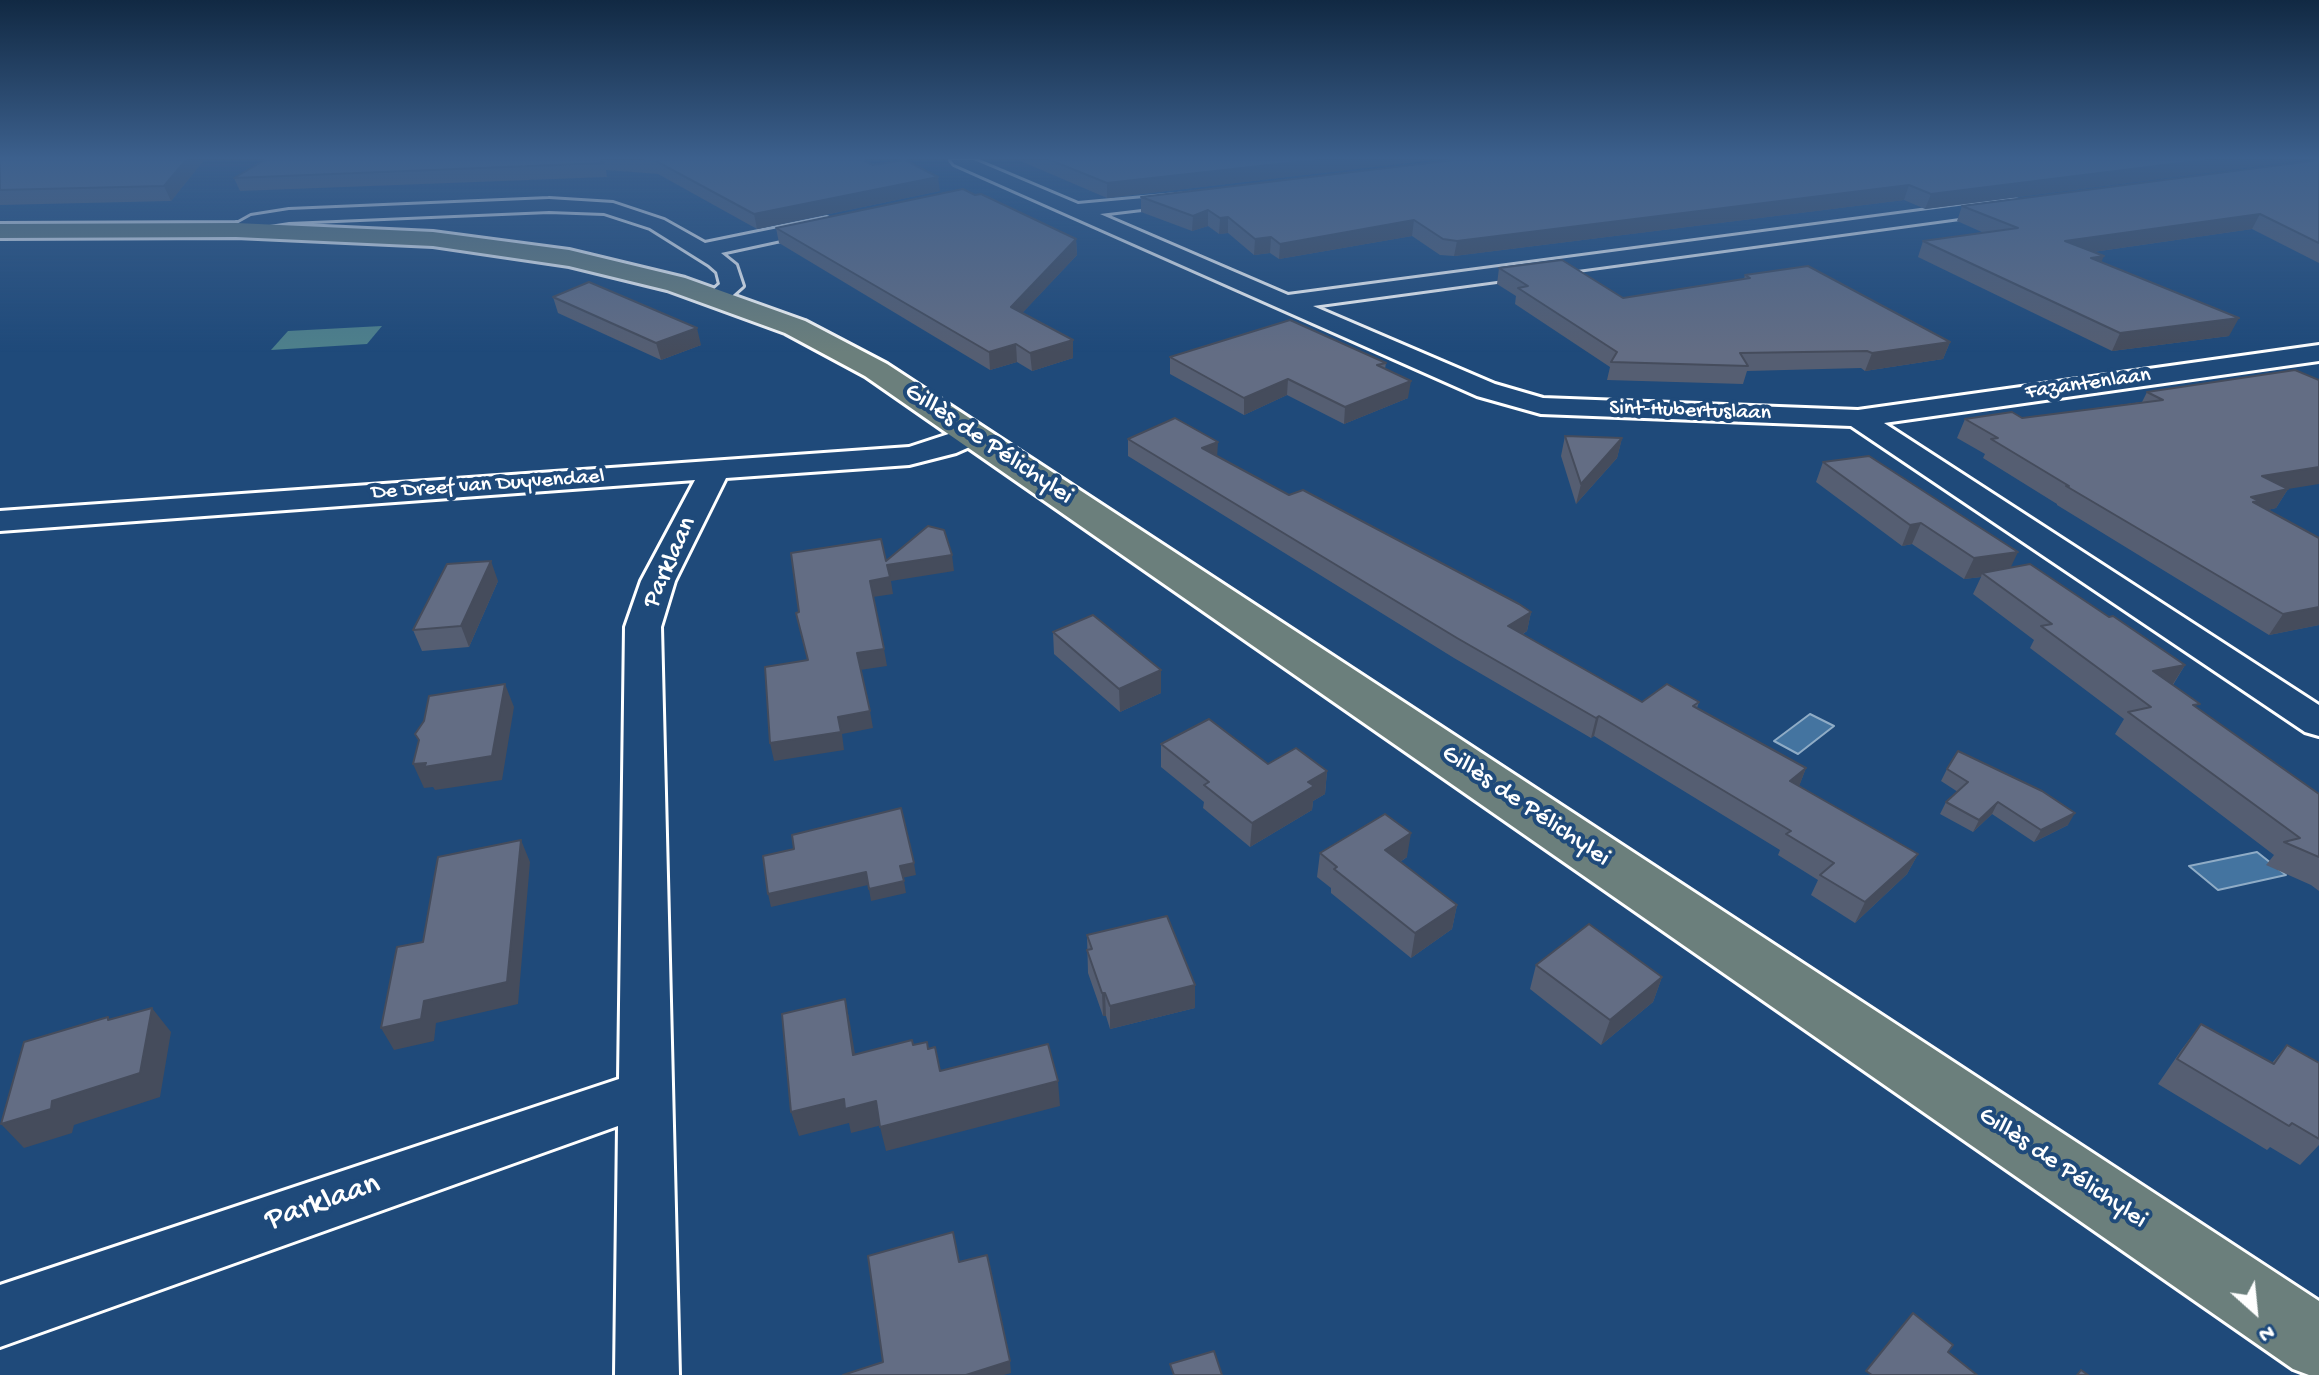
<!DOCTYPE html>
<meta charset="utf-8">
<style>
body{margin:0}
#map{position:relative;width:2319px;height:1375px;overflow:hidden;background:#1f4a7a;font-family:"Gochi Hand",sans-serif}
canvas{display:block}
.north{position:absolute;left:2215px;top:1271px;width:80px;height:80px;-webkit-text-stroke:6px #1f4a7a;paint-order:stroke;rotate:153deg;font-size:22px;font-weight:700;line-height:32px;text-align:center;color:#fff}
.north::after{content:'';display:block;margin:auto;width:28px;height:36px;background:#fff;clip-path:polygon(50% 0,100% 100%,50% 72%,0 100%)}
</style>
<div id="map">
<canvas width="2319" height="1375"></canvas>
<div class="north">N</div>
</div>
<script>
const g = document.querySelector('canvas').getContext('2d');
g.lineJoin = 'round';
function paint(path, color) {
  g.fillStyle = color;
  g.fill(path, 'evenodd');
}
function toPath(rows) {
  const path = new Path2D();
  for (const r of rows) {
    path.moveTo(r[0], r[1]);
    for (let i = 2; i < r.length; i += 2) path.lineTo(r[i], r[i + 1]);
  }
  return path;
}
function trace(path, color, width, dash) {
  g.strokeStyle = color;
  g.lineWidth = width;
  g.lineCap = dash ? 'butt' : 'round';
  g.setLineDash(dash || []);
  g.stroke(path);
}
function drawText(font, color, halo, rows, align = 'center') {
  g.font = font + ' "Gochi Hand",sans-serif';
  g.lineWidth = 8;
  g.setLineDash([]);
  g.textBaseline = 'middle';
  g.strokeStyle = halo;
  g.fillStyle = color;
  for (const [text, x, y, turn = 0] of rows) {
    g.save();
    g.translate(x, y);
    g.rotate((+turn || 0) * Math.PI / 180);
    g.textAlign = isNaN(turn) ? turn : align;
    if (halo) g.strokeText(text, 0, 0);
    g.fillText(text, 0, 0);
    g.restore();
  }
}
paint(toPath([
 [382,326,367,344,271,350,288,331]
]), '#4e808b');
const water = toPath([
 [1810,714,1834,726,1798,754,1774,741,1810,714],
 [2257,852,2286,875,2218,890,2189,866,2257,852]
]);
paint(water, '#4474a0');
trace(water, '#8facc6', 2);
const minor = toPath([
 [951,160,974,160,1078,204,1199,193,1202,197,1199,201,1192,203,1100,214,1288,295,2011,199,2018,201,2021,205,2018,209,2011,211,1313,306,1495,384,1543,398,1858,410,2319,345,2319,361,1884,423,2319,705,2319,736,2305,732,1851,426,1541,414,1477,396,954,164,951,160],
 [549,199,613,203,664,220,705,243,827,218,837,224,827,230,721,253,736,265,743,286,725,302,717,304,709,302,705,297,720,284,717,272,709,265,650,228,604,213,549,211,289,222,263,226,236,236,226,230,251,216,289,210,549,199],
 [973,426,983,429,987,435,983,441,956,453,909,465,726,478,675,581,661,627,679,1375,615,1375,618,1126,0,1347,0,1285,619,1079,625,627,641,581,695,480,0,531,0,511,909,447,973,426]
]);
const major = toPath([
 [236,223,433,232,569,250,685,278,805,321,887,364,2319,1301,2319,1375,2309,1375,2293,1369,865,376,785,333,667,290,569,266,433,246,236,237,0,238,0,224,236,223]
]);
trace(minor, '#fff', 6);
trace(major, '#fff', 6);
paint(minor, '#1f4a7a');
paint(major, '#6b7f7c');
paint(toPath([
 [0,160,204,160,171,201,0,205],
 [265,160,863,160,873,165,940,191,757,229,658,174,606,170,607,177,240,191,234,178],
 [1018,160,1433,160,1107,198],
 [2307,160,1925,209,1904,200,1454,256,1440,255,1412,236,1279,259,1270,253,1254,255,1228,233,1219,234,1208,226,1192,231,1141,212,1141,197],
 [2319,160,2319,263,2252,229,2093,252,2102,262,2229,336,2112,351,1918,257,1923,241,1984,233,1957,221,1962,206],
 [975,195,1076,239,1077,255,1022,313,1073,340,1073,358,1032,371,1017,362,990,370,779,243,776,228],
 [1499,268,1623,298,1744,279,1745,275,1950,342,1943,359,1865,371,1861,368,1747,371,1743,384,1607,380,1610,367,1515,304,1516,296,1497,284],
 [553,297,701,345,661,360,558,313],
 [1170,357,1386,363,1385,369,1408,398,1344,424,1287,395,1244,415,1170,374],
 [2295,370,2288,489,2276,508,2267,510,2319,625,2269,635,2057,505,2057,504,1983,458,1985,454,1957,438,1965,419,2022,418,2142,402,2147,392],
 [1565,436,1622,438,1617,458,1576,504,1561,456],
 [1128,439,1217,456,1289,495,1531,612,1527,631,1523,634,1642,702,1699,702,1697,708,1806,768,1799,786,1918,854,1907,874,1855,923,1811,895,1818,880,1778,855,1780,850,1594,736,1591,738,1454,658,1128,456],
 [1823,462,2011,567,2109,617,2185,665,2173,685,2197,709,2319,794,2319,891,2311,885,2266,865,2274,855,2115,734,2124,719,2030,648,2034,640,1973,594,1981,577,1964,579,1912,544,1902,546,1816,482],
 [498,581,469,647,422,651,413,630],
 [1053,632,1161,693,1120,712,1054,654],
 [1161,744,1268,764,1327,771,1325,794,1313,801,1312,810,1250,847,1203,808,1204,802,1161,767],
 [1947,769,2068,825,2034,842,1992,814,1973,832,1940,814,1946,802,1958,792,1941,781],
 [1320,853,1407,857,1400,862,1457,905,1452,929,1411,958,1331,893,1331,888,1317,877],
 [1087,935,1195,1008,1110,1029,1106,1016,1103,1016,1088,973],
 [1536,965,1662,977,1653,1002,1601,1045,1530,989],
 [2201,1024,2272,1063,2287,1045,2319,1063,2319,1145,2300,1165,2270,1147,2267,1150,2158,1084,2182,1049]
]), '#555e72');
paint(toPath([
 [186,160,204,160,171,201,164,186],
 [1314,160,1433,160,1107,198,1107,183],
 [2204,160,2307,160,1925,209,1931,194],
 [938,177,940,191,757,229,754,214],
 [1909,185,1904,200,1454,256,1457,241],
 [1208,210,1208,226,1192,231,1193,216],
 [2260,214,2252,229,2058,257,2065,241],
 [1228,217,1228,233,1219,234,1220,218],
 [1414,220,1412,236,1279,259,1280,244],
 [1271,237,1270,253,1254,255,1255,239],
 [1076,239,1077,255,1012,324,1011,307],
 [2104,256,2097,272,2091,258],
 [2239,318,2229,336,2112,351,2120,333],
 [697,328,701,345,661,360,656,343],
 [1073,340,1073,358,1032,371,1030,353],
 [1950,342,1943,359,1865,371,1872,353],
 [1016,344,1017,362,990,370,989,352],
 [1288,379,1287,395,1244,415,1244,398],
 [1411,381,1408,398,1344,424,1345,407],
 [1622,438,1617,458,1576,504,1581,484],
 [1218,442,1217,459,1202,448],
 [2319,467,2319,484,2288,489,2276,508,2252,514,2241,522,2262,476],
 [1921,523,1912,544,1902,546,1910,525],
 [2018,552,2008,573,1982,573,1981,577,1964,579,1974,558],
 [952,555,954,571,891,581,893,594,873,597,870,581,887,565],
 [491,561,498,581,469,647,461,626],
 [2319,607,2319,625,2269,635,2283,614],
 [1531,612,1527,631,1504,645,1508,626],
 [884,649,887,666,860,670,857,653],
 [2185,665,2171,687,2153,671],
 [1161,670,1161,693,1120,712,1119,689],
 [505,684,514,707,502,780,435,790,433,787,424,788,413,764,426,763],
 [870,711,873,728,842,734,844,750,774,761,770,743,838,717],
 [1599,716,1594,736,1591,738,1596,718],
 [1806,768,1798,789,1790,781],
 [1327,771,1325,794,1313,801,1312,810,1250,847,1252,823,1308,782],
 [1998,802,1992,814,1973,832,1979,820],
 [2075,813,2068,825,2034,842,2041,830],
 [1411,833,1407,857,1382,874,1385,850],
 [521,840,530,862,518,1004,436,1023,434,1041,394,1050,381,1028,424,1001],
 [1918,854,1907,874,1855,923,1865,902],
 [914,863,916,875,902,878,900,866],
 [866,872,868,885,771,907,768,894],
 [904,881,906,893,871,901,869,889],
 [1457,905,1452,929,1411,958,1415,933],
 [1662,977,1653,1002,1601,1045,1610,1020],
 [1195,985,1195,1008,1110,1029,1110,1006],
 [1102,993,1105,993,1106,1016,1103,1016],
 [845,999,850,1023,859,1079,853,1055],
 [152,1008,171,1032,160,1097,74,1125,72,1133,24,1148,1,1124,52,1101],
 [1058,1081,1060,1106,886,1151,880,1127],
 [844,1099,876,1101,882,1125,851,1133,849,1123,799,1136,791,1112],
 [1010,1361,1011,1373,1004,1375,966,1375]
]), '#454c5c');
const building = toPath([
 [0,160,186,160,164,186,0,190,0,160],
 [265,160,600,160,604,163,234,178,265,160],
 [645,160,863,160,873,165,905,160,938,177,754,214,654,160,645,160],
 [1050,160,1314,160,1107,183,1050,160],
 [1454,160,2204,160,1931,194,1909,185,1457,241,1443,239,1414,220,1280,244,1271,237,1255,239,1228,217,1220,218,1208,210,1193,216,1141,197,1454,160],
 [2319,160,2319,243,2260,214,2065,241,2104,256,2091,258,2239,318,2120,333,1923,241,2018,228,1962,206,2319,160],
 [963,189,975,195,981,194,1076,239,1011,307,1073,340,1030,353,1016,344,989,352,776,228,963,189],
 [1562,260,1623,298,1750,278,1745,275,1808,266,1950,342,1872,353,1867,351,1740,353,1748,366,1611,362,1617,352,1518,288,1528,286,1499,268,1562,260],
 [589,282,697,328,656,343,553,297,589,282],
 [1290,320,1386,363,1377,365,1411,381,1345,407,1288,379,1244,398,1170,357,1290,320],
 [2295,370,2319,380,2319,467,2262,476,2288,489,2251,497,2259,501,2253,502,2319,538,2319,607,2283,614,2066,486,2069,486,1991,439,1998,438,1965,419,2012,412,2022,418,2163,400,2147,392,2295,370],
 [1175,418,1218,442,1202,448,1289,495,1303,490,1519,604,1531,612,1508,626,1642,702,1667,684,1699,702,1693,706,1806,768,1790,781,1918,854,1865,902,1820,875,1834,863,1786,834,1791,831,1599,716,1596,718,1457,638,1128,439,1175,418],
 [1565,436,1622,438,1581,484,1565,436],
 [1869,456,2018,552,1974,558,1921,523,1910,525,1823,462,1869,456],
 [928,526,944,530,952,555,887,565,890,577,870,581,884,649,857,653,870,711,838,717,841,732,770,743,765,667,808,660,796,613,799,612,791,553,881,539,886,561,928,526],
 [491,561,461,626,413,630,447,564,491,561],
 [2030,564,2109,617,2113,616,2185,665,2153,671,2200,704,2193,705,2319,794,2319,857,2284,842,2300,838,2128,712,2151,707,2041,626,2052,624,1982,573,2030,564],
 [1093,615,1161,670,1119,689,1053,632,1093,615],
 [505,684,492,756,424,767,426,763,413,764,419,740,415,734,424,721,429,696,505,684],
 [1209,719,1268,764,1296,748,1327,771,1308,782,1314,786,1252,823,1204,785,1209,782,1161,744,1209,719],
 [1958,751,2042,791,2075,813,2041,830,1998,802,1979,820,1946,802,1968,782,1947,769,1958,751],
 [901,808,914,863,900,866,904,881,869,889,866,872,768,894,763,856,794,849,792,835,901,808],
 [1385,814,1411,833,1385,850,1457,905,1415,933,1334,869,1337,867,1320,853,1385,814],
 [521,840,507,982,424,1001,421,1019,381,1028,397,947,423,942,438,857,521,840],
 [1167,916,1195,985,1110,1006,1105,993,1102,993,1087,950,1092,949,1087,935,1167,916],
 [1589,924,1662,977,1610,1020,1536,965,1589,924],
 [845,999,853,1055,912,1040,913,1045,927,1042,928,1049,935,1047,940,1071,1048,1044,1058,1081,880,1127,876,1101,845,1109,844,1099,791,1112,782,1014,845,999],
 [152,1008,140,1073,52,1101,51,1109,1,1124,24,1042,108,1017,108,1020,152,1008],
 [2201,1024,2274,1064,2287,1045,2319,1063,2319,1139,2292,1123,2289,1126,2177,1059,2201,1024],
 [953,1232,959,1262,987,1255,1010,1361,966,1375,843,1375,883,1362,868,1256,953,1232],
 [1913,1313,1953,1345,1948,1352,1977,1375,1872,1375,1866,1371,1913,1313],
 [1214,1351,1222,1375,1174,1375,1170,1364,1214,1351],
 [2081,1370,2088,1375,2077,1375,2081,1370]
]);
paint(building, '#636d84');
trace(building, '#454c5c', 2);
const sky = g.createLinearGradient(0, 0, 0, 352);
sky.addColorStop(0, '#112943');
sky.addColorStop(0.45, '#3c608d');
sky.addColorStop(1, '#3c608d00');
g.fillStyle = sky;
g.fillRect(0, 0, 2319, 352);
drawText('22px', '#fff', '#1f4a7a', [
 ["Fazantenlaan",2088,385,-8],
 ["Sint-Hubertuslaan",1690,412,2],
 ["De Dreef van Duyvendael",488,486,-4]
]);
drawText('26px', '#fff', '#1f4a7a', [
 ["Gillès de Pélichylei",988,445,34],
 ["Parklaan",671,563,-66],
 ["Gillès de Pélichylei",1525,807,34],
 ["Gillès de Pélichylei",2062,1169,34]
]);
drawText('32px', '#fff', '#1f4a7a', [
 ["Parklaan",323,1204,-19]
]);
</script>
